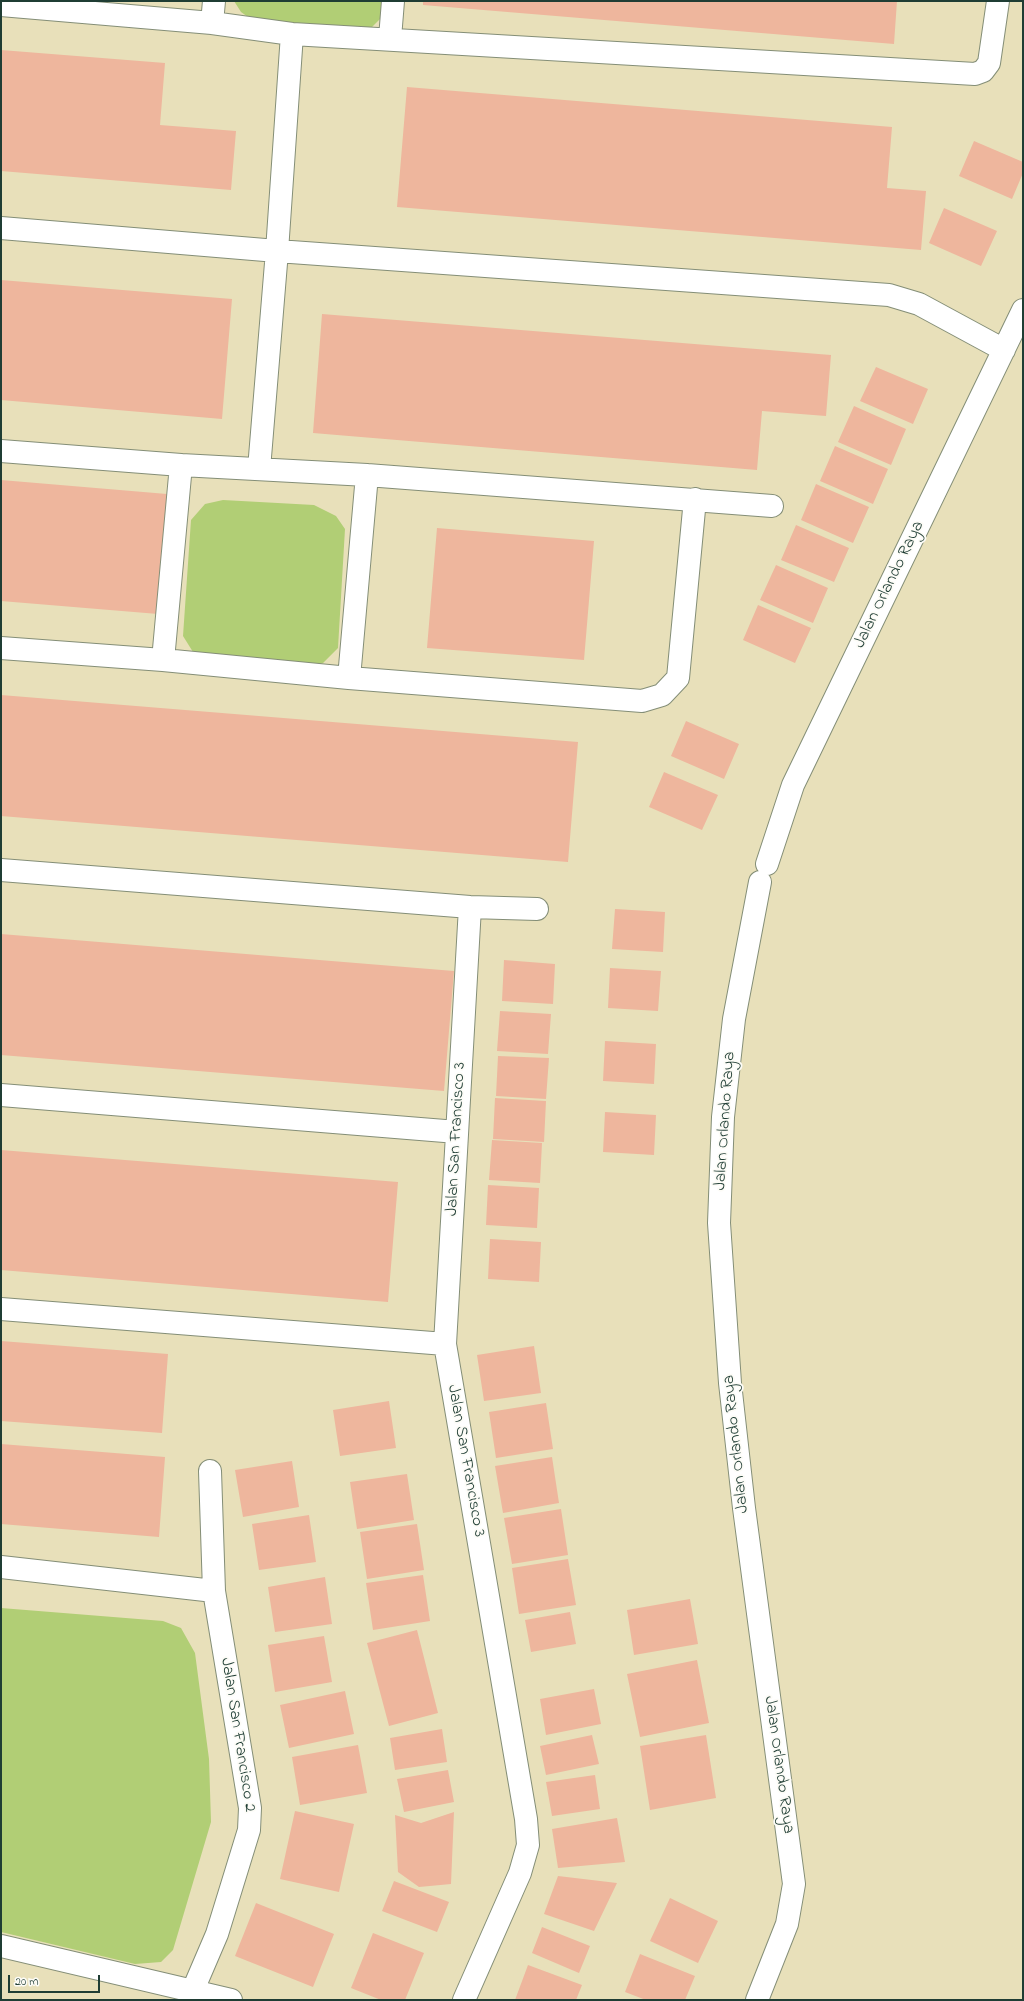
<!DOCTYPE html>
<style>
body{margin:0}
#map{position:relative;width:1024px;height:2001px;overflow:hidden;background:#e8e0ba;font-family:"Indie Flower",sans-serif}
canvas{display:block}
.frame{position:absolute;inset:0;border:2px solid #1f3d34;pointer-events:none}
.scale{position:absolute;left:8px;top:1975px;width:92px;height:18px;box-sizing:border-box;border:2px solid #1f3d34;border-top:0;padding-left:5px;font-size:12px;line-height:14px;white-space:nowrap;color:#1f3d34;-webkit-text-stroke:3px #fdfcf7;paint-order:stroke}
</style>
<div id="map">
<canvas width="1024" height="2001"></canvas>
<div class="frame"></div>
<div class="scale">20 m</div>
</div>
<script>
const g = document.querySelector('canvas').getContext('2d');
g.lineJoin = 'round';
function paint(path, color) {
  g.fillStyle = color;
  g.fill(path, 'evenodd');
}
function toPath(rows) {
  const path = new Path2D();
  for (const r of rows) {
    path.moveTo(r[0], r[1]);
    for (let i = 2; i < r.length; i += 2) path.lineTo(r[i], r[i + 1]);
  }
  return path;
}
function trace(path, color, width, dash) {
  g.strokeStyle = color;
  g.lineWidth = width;
  g.lineCap = dash ? 'butt' : 'round';
  g.setLineDash(dash || []);
  g.stroke(path);
}
function drawText(font, color, halo, rows, align = 'center') {
  g.font = font + ' "Indie Flower",sans-serif';
  g.lineWidth = 3.5;
  g.setLineDash([]);
  g.textBaseline = 'middle';
  g.strokeStyle = halo;
  g.fillStyle = color;
  for (const [text, x, y, turn = 0] of rows) {
    g.save();
    g.translate(x, y);
    g.rotate((+turn || 0) * Math.PI / 180);
    g.textAlign = isNaN(turn) ? turn : align;
    if (halo) g.strokeText(text, 0, 0);
    g.fillText(text, 0, 0);
    g.restore();
  }
}
paint(toPath([
 [234,1,387,1,386,13,370,29,255,22,241,12],
 [223,500,314,505,336,516,345,529,338,648,323,663,310,668,207,661,193,652,183,636,191,520,205,504],
 [1,1608,163,1621,181,1628,195,1653,209,1759,211,1822,173,1950,161,1962,135,1964,1,1932]
]), '#b1ce75');
paint(toPath([
 [423,1,897,1,894,44,423,5],
 [1,50,165,63,160,125,236,131,231,190,1,171],
 [407,87,892,127,887,188,926,191,921,250,397,207],
 [974,141,1023,162,1023,173,1012,199,959,176],
 [944,208,997,231,981,266,929,243],
 [1,280,232,299,222,419,1,400],
 [322,314,831,355,826,416,762,411,757,470,313,433],
 [876,367,928,389,913,424,860,401],
 [854,406,906,429,891,465,838,442],
 [835,446,888,469,873,504,820,481],
 [1,480,167,494,158,614,1,601],
 [816,484,869,507,853,543,801,520],
 [796,525,849,548,834,582,781,560],
 [437,528,594,541,584,660,427,648],
 [776,565,828,588,813,623,760,600],
 [758,605,811,628,795,663,743,640],
 [1,695,578,742,568,862,1,816],
 [686,721,739,744,724,779,671,756],
 [664,772,718,795,702,830,649,807],
 [615,909,665,912,663,952,612,949],
 [1,934,454,971,444,1091,1,1055],
 [504,960,555,964,553,1004,502,1001],
 [610,968,661,971,658,1011,608,1008],
 [500,1011,551,1014,548,1054,497,1051],
 [605,1041,656,1044,654,1084,603,1081],
 [498,1056,549,1058,546,1099,496,1096],
 [495,1098,546,1101,544,1142,493,1139],
 [605,1112,656,1115,654,1155,603,1152],
 [492,1140,542,1143,540,1183,489,1180],
 [1,1150,398,1182,388,1302,1,1270],
 [488,1185,539,1188,537,1228,486,1225],
 [490,1239,541,1242,539,1282,488,1279],
 [1,1341,168,1354,162,1433,1,1421],
 [534,1346,541,1393,484,1401,477,1355],
 [389,1401,396,1448,340,1456,333,1410],
 [546,1403,553,1449,496,1458,489,1412],
 [1,1444,165,1457,159,1537,1,1524],
 [552,1457,559,1503,503,1513,495,1466],
 [292,1461,299,1507,243,1517,235,1470],
 [407,1474,414,1520,357,1529,350,1482],
 [561,1509,568,1555,512,1564,504,1518],
 [309,1515,316,1562,259,1570,252,1524],
 [417,1524,424,1570,367,1579,360,1532],
 [568,1559,576,1605,519,1614,512,1568],
 [423,1575,430,1621,373,1630,366,1583],
 [325,1577,332,1624,275,1632,268,1587],
 [690,1599,698,1644,634,1655,627,1610],
 [570,1612,576,1644,531,1652,525,1620],
 [417,1630,438,1713,389,1726,367,1643],
 [324,1636,332,1682,275,1692,268,1645],
 [697,1660,709,1723,640,1737,627,1674],
 [594,1689,601,1724,546,1735,540,1699],
 [345,1691,354,1734,289,1748,280,1705],
 [442,1729,447,1762,395,1770,390,1738],
 [592,1735,599,1764,546,1775,540,1746],
 [706,1735,716,1798,650,1810,640,1746],
 [358,1745,367,1793,300,1805,292,1757],
 [448,1770,454,1802,404,1812,397,1779],
 [595,1775,600,1809,552,1816,546,1782],
 [295,1811,354,1824,339,1892,280,1879],
 [454,1812,451,1884,419,1887,398,1872,395,1815,421,1823],
 [617,1818,625,1862,558,1868,552,1829],
 [558,1876,617,1883,594,1931,544,1914],
 [394,1881,449,1902,437,1932,382,1911],
 [670,1898,718,1921,698,1963,650,1941],
 [256,1903,334,1934,313,1987,235,1956],
 [542,1927,590,1946,579,1973,532,1953],
 [373,1933,424,1953,405,2000,381,2000,351,1988],
 [640,1954,695,1976,685,2000,646,2000,625,1992],
 [528,1965,582,1985,576,2000,515,2000]
]), '#eeb69d');
const street = toPath([
 [1,5,212,23,292,34,975,74,983,71,989,63,998,1],
 [212,23,214,1],
 [390,38,393,1],
 [1,228,277,251,889,295,919,304,1004,350],
 [1,451,181,465,367,475,772,506],
 [259,469,277,251,292,34],
 [1,648,163,660,349,678,642,701,662,695,678,678,695,499],
 [163,660,181,465],
 [349,678,367,475],
 [767,864,793,785,1023,310],
 [1,870,470,907,537,909],
 [1,1095,457,1132],
 [1,1309,445,1344],
 [1,1567,214,1591],
 [1,1946,231,2000],
 [193,1990,217,1934,249,1830,250,1808,214,1591,210,1471],
 [464,2000,520,1873,528,1845,526,1819,445,1344,470,907],
 [757,2000,787,1924,794,1884,744,1508,730,1383,719,1223,723,1117,734,1019,760,882]
]);
trace(street, '#848e77', 24);
trace(street, '#fff', 22);
drawText('17px', '#1f3d34', '#fdfcf7', [
 ["Jalan Orlando Raya",890,585,-64],
 ["Jalan Orlando Raya",726,1121,-86],
 ["Jalan San Francisco 3",457,1139,-87],
 ["Jalan Orlando Raya",737,1444,-96],
 ["Jalan San Francisco 3",465,1461,80],
 ["Jalan San Francisco 2",237,1735,81],
 ["Jalan Orlando Raya",778,1765,82]
]);
</script>
